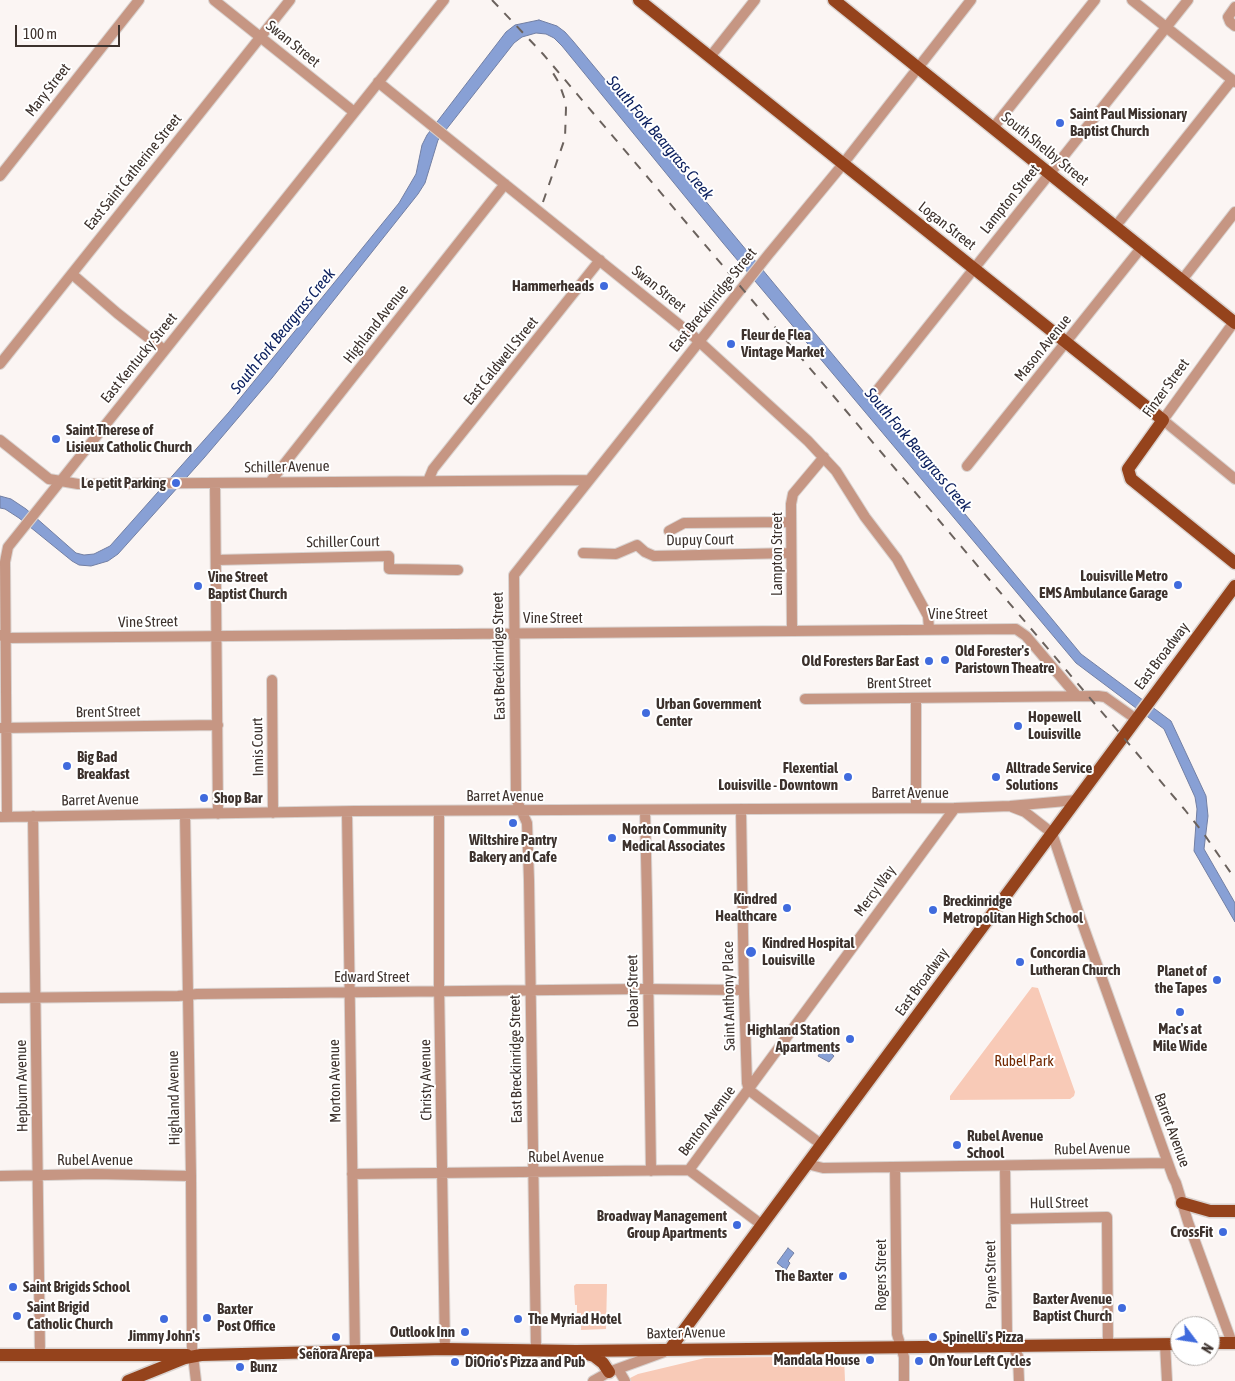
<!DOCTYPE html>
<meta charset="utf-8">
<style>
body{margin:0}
#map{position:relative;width:1235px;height:1381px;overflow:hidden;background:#fbf5f3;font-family:"Asap Condensed",sans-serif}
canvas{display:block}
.north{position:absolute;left:1170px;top:1316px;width:50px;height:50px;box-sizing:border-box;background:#fff;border:1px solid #b1adab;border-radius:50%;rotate:121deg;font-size:14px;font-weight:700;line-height:20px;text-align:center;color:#3d322d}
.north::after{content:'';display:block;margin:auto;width:18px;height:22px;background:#406bdd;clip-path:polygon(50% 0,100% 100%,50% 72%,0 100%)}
.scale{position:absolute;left:15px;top:25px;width:105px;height:22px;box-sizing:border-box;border:2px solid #3d322d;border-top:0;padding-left:6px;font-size:15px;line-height:18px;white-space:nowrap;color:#3d322d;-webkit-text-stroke:4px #fff;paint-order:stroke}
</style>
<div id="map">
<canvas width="1235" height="1381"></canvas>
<div class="north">N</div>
<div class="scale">100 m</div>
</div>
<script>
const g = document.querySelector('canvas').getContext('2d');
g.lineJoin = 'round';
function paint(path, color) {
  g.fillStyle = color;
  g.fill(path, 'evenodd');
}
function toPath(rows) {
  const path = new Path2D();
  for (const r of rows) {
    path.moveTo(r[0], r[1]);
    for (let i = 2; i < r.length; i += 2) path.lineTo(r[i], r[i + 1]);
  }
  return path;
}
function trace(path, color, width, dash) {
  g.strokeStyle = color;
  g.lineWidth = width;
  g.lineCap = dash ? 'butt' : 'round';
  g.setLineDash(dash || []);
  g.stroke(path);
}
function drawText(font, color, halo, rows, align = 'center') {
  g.font = font + ' "Asap Condensed",sans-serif';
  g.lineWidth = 4;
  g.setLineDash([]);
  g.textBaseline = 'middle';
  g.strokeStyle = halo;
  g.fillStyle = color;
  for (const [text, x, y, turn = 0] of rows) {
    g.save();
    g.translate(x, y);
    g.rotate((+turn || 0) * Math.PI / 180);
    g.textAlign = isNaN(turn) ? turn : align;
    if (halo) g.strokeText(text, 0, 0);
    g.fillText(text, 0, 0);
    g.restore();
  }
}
paint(toPath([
 [1032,987,1038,988,1075,1092,1074,1096,1070,1099,950,1100,950,1096],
 [576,1284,607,1284,606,1329,581,1330,581,1313,577,1313,577,1305,575,1305,574,1286],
 [844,1356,845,1381,624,1381,638,1374,705,1358]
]), '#f8cab7');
const water = toPath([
 [539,20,557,26,565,32,573,41,1081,654,1171,721,1206,796,1208,816,1204,849,1235,903,1235,922,1194,851,1197,809,1195,797,1164,729,1076,663,723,243,562,46,554,38,546,34,536,33,522,37,514,43,438,140,425,183,418,194,272,378,204,458,118,554,108,561,91,566,79,565,72,561,19,518,5,509,0,508,0,496,11,499,26,509,76,553,84,555,94,554,110,546,229,412,399,203,416,174,422,145,427,135,506,32,515,25,539,20],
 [824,1047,834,1056,829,1062,818,1056,824,1047],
 [788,1248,794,1253,788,1261,790,1263,786,1270,777,1263,788,1248]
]);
paint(water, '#88a0d5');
trace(water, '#727fa3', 1);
const minor = toPath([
 [214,0,354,112],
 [1132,0,1235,82],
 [1235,7,1228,17,1230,22,1235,26],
 [710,57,755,0],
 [378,82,692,335,808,441,836,471,865,517,897,559,928,616,929,629],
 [993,128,1095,0],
 [0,176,139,0],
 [1115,227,1232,80],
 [72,274,117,313,164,350],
 [1182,280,1235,212],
 [1234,322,1163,420,1235,479],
 [0,364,290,0],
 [875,393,1188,0],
 [0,440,49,479,78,484,588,480],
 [967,466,1141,248],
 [428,481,433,469,600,260],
 [270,482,505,184],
 [215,483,218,814],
 [669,531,684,523,791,522],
 [583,553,616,554,637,545,645,552,654,556,791,553],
 [216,560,389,556,389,569,458,570],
 [792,631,791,504,793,494,824,457],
 [0,635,6,638,1016,629,1026,636,1077,696],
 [272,680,273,813],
 [916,698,916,808],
 [805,699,1098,696,1105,697,1136,719],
 [1,728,218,725],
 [1012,807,1025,812,1052,833,1080,917,1173,1177,1176,1183,1188,1222,1232,1343],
 [741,809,744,994,747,1083,749,1090,758,1097,822,1145],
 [645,810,647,901,651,1171],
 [439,811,439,984,445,1349],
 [347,812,355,1351],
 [185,814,191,1176,192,1347,196,1381],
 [7,816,5,562,8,547,444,0],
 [33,816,40,1355],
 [0,817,355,811,955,808,1010,806,1077,800],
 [0,998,178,996,197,994,640,989,744,990],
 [807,1164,823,1168,1168,1163],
 [1005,1166,1007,1336,1018,1356,1019,1381],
 [895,1167,897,1334,904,1357,904,1381],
 [689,1170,955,808],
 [352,1174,689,1170,762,1225],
 [0,1176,95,1174,191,1176],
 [1006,1219,1107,1217,1108,1344],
 [1165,1344,1167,1381],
 [536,1349,529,880,527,823,517,801,516,794,514,575,768,255,839,169,971,0],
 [618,1369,625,1381],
 [593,1381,609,1372,664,1352]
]);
const major = toPath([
 [639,0,1163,420,1128,469,1131,479,1235,563],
 [834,0,1235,323],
 [1182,1203,1210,1211,1235,1211],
 [1210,1343,1235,1343],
 [670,1349,1235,586],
 [583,1353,594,1356,603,1363,609,1372],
 [0,1355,187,1355],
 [128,1381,185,1358,201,1355,445,1349,576,1351,1180,1344]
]);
trace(minor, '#d9d2cf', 12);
trace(major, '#d9d2cf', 15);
trace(minor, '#c69683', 10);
trace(major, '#95431c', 12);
trace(toPath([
 [492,0,543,54,1185,810,1204,834,1235,879],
 [543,202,565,138,566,108,565,100,559,83,553,73]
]), '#6b625d', 2, [9, 9]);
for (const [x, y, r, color] of [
 [1060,123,5,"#406bdd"],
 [604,286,5,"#406bdd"],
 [731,344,5,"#406bdd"],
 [56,439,5,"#406bdd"],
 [176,483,5,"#406bdd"],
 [1178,585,5,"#406bdd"],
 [198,586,5,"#406bdd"],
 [945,660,5,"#406bdd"],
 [929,661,5,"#406bdd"],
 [646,713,5,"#406bdd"],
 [1018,726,5,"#406bdd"],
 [67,766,5,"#406bdd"],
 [848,777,5,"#406bdd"],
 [996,777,5,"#406bdd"],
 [204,798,5,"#406bdd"],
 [513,823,5,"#406bdd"],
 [612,838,5,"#406bdd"],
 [787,908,5,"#406bdd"],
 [933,910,5,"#406bdd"],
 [751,952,6,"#406bdd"],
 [1020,962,5,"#406bdd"],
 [1217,980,5,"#406bdd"],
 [1180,1012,5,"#406bdd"],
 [850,1039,5,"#406bdd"],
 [957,1145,5,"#406bdd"],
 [737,1225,5,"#406bdd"],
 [1223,1232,5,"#406bdd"],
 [843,1276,5,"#406bdd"],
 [13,1287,5,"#406bdd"],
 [1122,1308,5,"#406bdd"],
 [17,1316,5,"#406bdd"],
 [207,1318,5,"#406bdd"],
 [164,1319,5,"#406bdd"],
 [518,1319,5,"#406bdd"],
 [465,1332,5,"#406bdd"],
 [336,1337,5,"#406bdd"],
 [933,1337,5,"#406bdd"],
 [870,1360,5,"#406bdd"],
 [919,1361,5,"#406bdd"],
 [455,1362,5,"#406bdd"],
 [240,1367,5,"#406bdd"]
]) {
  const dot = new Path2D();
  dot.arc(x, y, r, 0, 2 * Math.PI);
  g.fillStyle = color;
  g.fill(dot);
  trace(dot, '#fff', 2);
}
drawText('15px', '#3d322d', '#fff', [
 ["Swan Street",293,44,39],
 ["Mary Street",48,90,-52],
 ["South Shelby Street",1045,149,39],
 ["East Saint Catherine Street",133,172,-51],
 ["Lampton Street",1010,199,-51],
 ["Logan Street",947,226,38],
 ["Swan Street",659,289,39],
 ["East Breckinridge Street",713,300,-51],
 ["Highland Avenue",376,324,-52],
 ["Mason Avenue",1043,348,-51],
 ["East Kentucky Street",139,358,-51],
 ["East Caldwell Street",501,361,-51],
 ["Finzer Street",1166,388,-54],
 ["Schiller Avenue",287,467,-1],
 ["Dupuy Court",700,540,-1],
 ["Schiller Court",343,542,-1],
 ["Lampton Street",777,554,-90],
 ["Vine Street",958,614],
 ["Vine Street",553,618],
 ["Vine Street",148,622,-1],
 ["East Breckinridge Street",499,656,-91],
 ["East Broadway",1162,656,-53],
 ["Brent Street",899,683,-1],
 ["Brent Street",108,712,-1],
 ["Innis Court",258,747,-91],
 ["Barret Avenue",910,793],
 ["Barret Avenue",505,796],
 ["Barret Avenue",100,800,-1],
 ["Mercy Way",875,891,-54],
 ["Edward Street",372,977],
 ["East Broadway",922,982,-54],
 ["Debarr Street",633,991,-91],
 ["Saint Anthony Place",729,996,-91],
 ["East Breckinridge Street",516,1059,-91],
 ["Christy Avenue",426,1080,-91],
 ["Morton Avenue",335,1081,-91],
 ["Hepburn Avenue",22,1086,-91],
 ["Highland Avenue",174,1098,-91],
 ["Benton Avenue",707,1121,-53],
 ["Barret Avenue",1172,1130,70],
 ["Rubel Avenue",1092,1149,-1],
 ["Rubel Avenue",566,1157],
 ["Rubel Avenue",95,1160],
 ["Hull Street",1059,1203,-1],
 ["Rogers Street",881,1275,-90],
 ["Payne Street",991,1275,-91],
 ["Baxter Avenue",686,1333,-1]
]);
drawText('bold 15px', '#3d322d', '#fff', [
 ["Saint Paul Missionary",1070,114],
 ["Baptist Church",1070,131],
 ["Hammerheads",594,286,"right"],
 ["Fleur de Flea",741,335],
 ["Vintage Market",741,352],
 ["Saint Therese of",66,430],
 ["Lisieux Catholic Church",66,447],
 ["Le petit Parking",166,483,"right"],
 ["Louisville Metro",1168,576,"right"],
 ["EMS Ambulance Garage",1168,593,"right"],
 ["Vine Street",208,577],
 ["Baptist Church",208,594],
 ["Old Forester's",955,651],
 ["Paristown Theatre",955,668],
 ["Old Foresters Bar East",919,661,"right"],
 ["Urban Government",656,704],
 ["Center",656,721],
 ["Hopewell",1028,717],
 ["Louisville",1028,734],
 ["Big Bad",77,757],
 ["Breakfast",77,774],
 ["Flexential",838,768,"right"],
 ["Louisville - Downtown",838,785,"right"],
 ["Alltrade Service",1006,768],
 ["Solutions",1006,785],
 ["Shop Bar",214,798],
 ["Norton Community",622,829],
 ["Medical Associates",622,846],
 ["Wiltshire Pantry",513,840,"center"],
 ["Bakery and Cafe",513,857,"center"],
 ["Kindred",777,899,"right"],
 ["Healthcare",777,916,"right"],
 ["Breckinridge",943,901],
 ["Metropolitan High School",943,918],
 ["Kindred Hospital",762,943],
 ["Louisville",762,960],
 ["Concordia",1030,953],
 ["Lutheran Church",1030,970],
 ["Planet of",1207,971,"right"],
 ["the Tapes",1207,988,"right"],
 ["Mac's at",1180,1029,"center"],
 ["Mile Wide",1180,1046,"center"],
 ["Highland Station",840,1030,"right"],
 ["Apartments",840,1047,"right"],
 ["Rubel Avenue",967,1136],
 ["School",967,1153],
 ["Broadway Management",727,1216,"right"],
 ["Group Apartments",727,1233,"right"],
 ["CrossFit",1213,1232,"right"],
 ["The Baxter",833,1276,"right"],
 ["Saint Brigids School",23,1287],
 ["Baxter Avenue",1112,1299,"right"],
 ["Baptist Church",1112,1316,"right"],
 ["Saint Brigid",27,1307],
 ["Catholic Church",27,1324],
 ["Baxter",217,1309],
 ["Post Office",217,1326],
 ["The Myriad Hotel",528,1319],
 ["Outlook Inn",455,1332,"right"],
 ["Jimmy John's",164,1336,"center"],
 ["Spinelli's Pizza",943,1337],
 ["Señora Arepa",336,1354,"center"],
 ["Mandala House",860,1360,"right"],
 ["On Your Left Cycles",929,1361],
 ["DiOrio's Pizza and Pub",465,1362],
 ["Bunz",250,1367]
], 'left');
drawText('15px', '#712800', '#fff', [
 ["Rubel Park",1024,1061]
]);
drawText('italic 16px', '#0e2260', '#fff', [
 ["South Fork Beargrass Creek",660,138,50],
 ["South Fork Beargrass Creek",283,331,-51],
 ["South Fork Beargrass Creek",918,450,50]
]);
</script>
